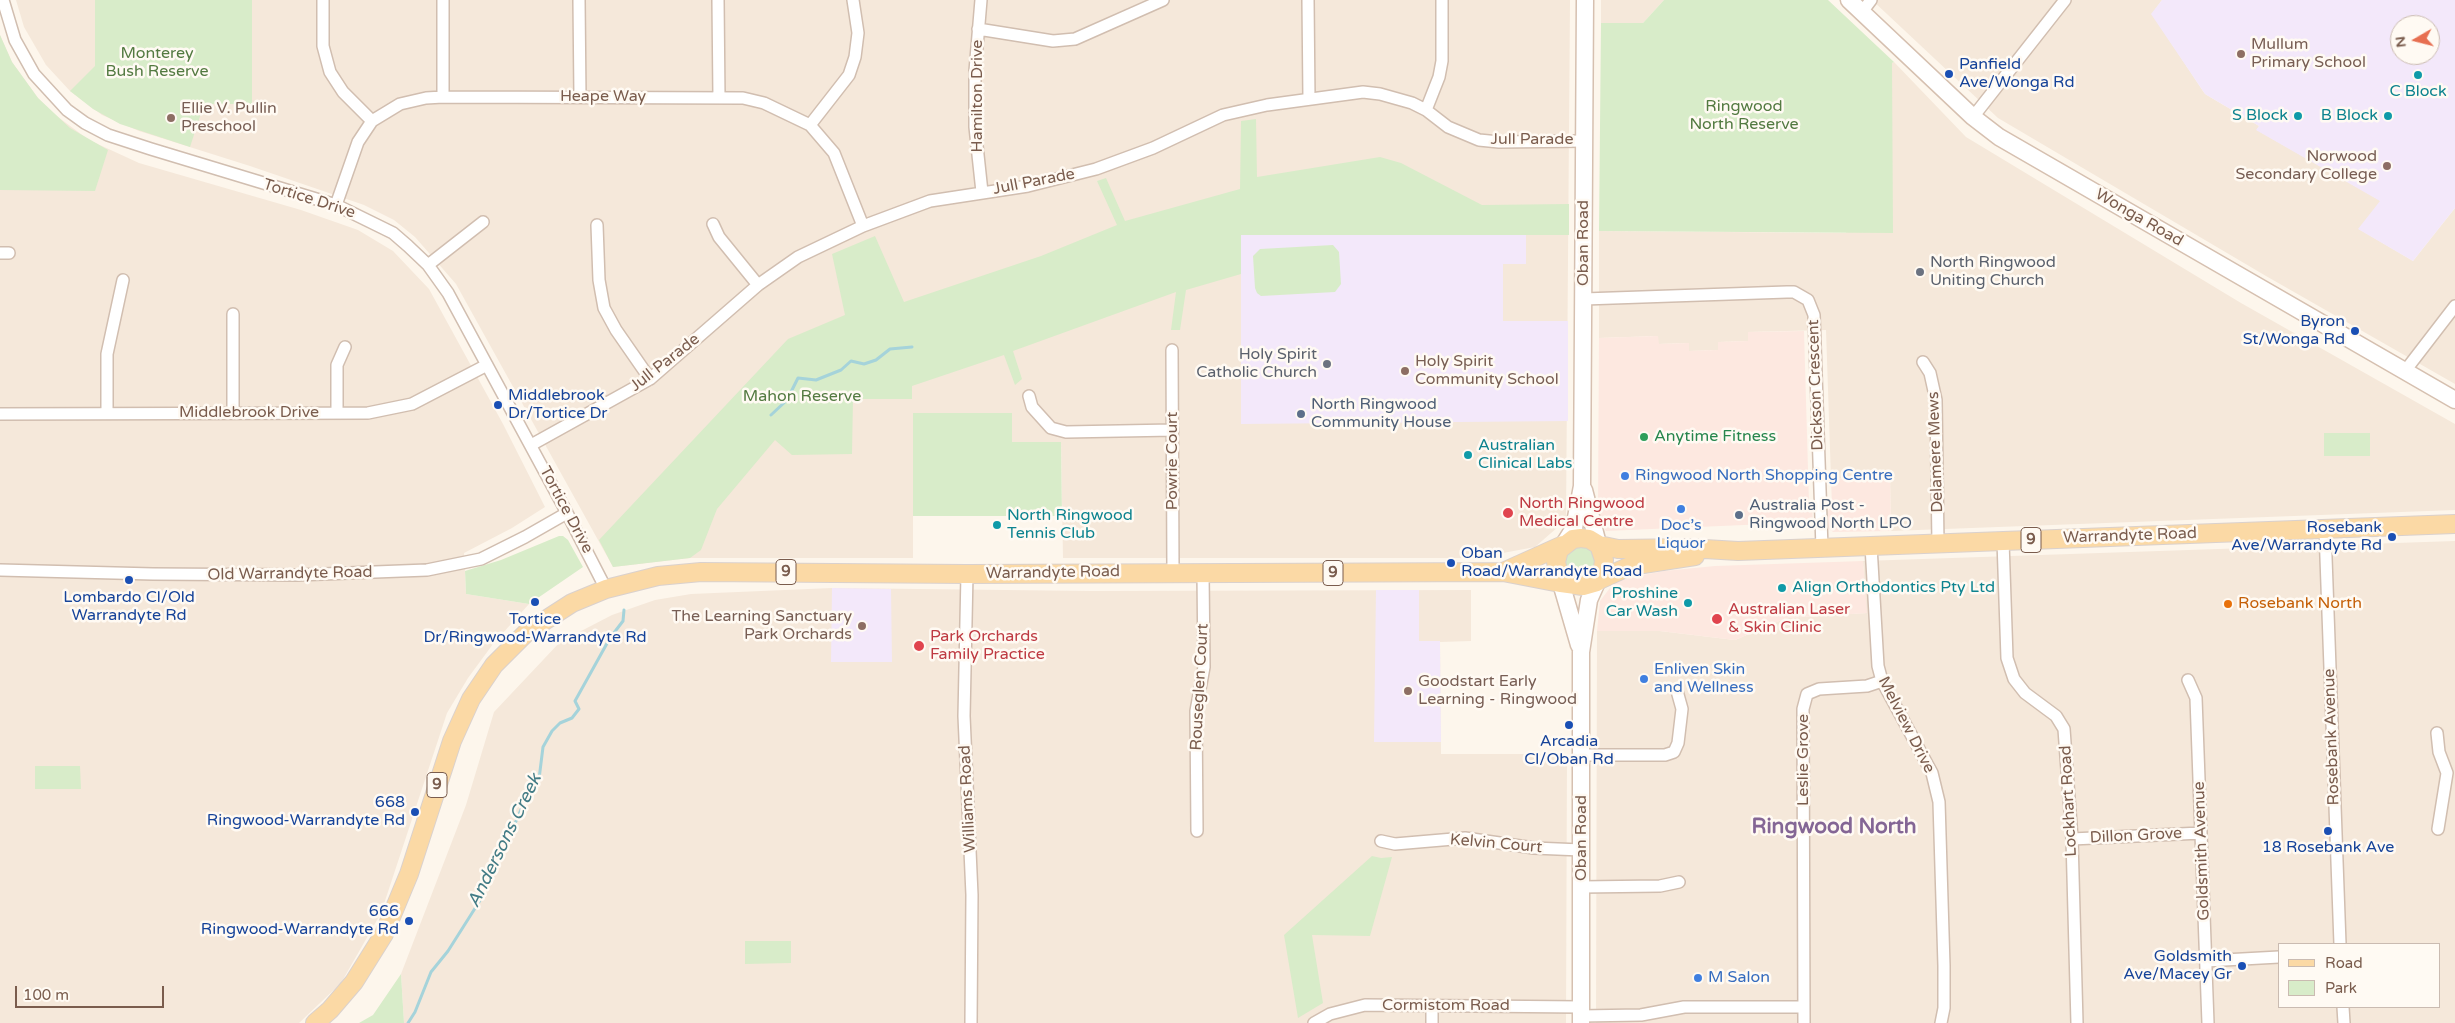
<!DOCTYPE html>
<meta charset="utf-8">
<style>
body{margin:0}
#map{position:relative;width:2455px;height:1023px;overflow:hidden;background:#fdf6ec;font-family:"Varela Round",sans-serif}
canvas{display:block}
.legend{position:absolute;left:2278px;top:943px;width:162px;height:65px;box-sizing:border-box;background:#fffaf3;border:1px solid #cabbb1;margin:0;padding:6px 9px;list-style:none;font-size:15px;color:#7a5c4d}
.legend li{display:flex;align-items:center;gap:10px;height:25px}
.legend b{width:25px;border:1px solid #cabbb1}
.north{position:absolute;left:2390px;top:15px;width:50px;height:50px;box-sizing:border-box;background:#fffaf3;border:1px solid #cabbb1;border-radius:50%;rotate:262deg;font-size:14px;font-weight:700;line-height:20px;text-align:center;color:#7a5c4d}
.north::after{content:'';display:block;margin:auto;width:18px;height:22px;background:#e76f51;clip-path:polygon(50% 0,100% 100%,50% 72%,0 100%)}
.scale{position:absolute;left:15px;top:986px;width:149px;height:22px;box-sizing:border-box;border:2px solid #7a5c4d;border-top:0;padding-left:6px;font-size:15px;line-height:18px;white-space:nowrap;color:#7a5c4d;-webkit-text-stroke:4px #fffaf3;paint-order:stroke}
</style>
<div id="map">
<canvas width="2455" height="1023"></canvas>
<ul class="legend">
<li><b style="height:6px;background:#fbd9a5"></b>Road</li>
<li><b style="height:14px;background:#d8ecc9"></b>Park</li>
</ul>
<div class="north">N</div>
<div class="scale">100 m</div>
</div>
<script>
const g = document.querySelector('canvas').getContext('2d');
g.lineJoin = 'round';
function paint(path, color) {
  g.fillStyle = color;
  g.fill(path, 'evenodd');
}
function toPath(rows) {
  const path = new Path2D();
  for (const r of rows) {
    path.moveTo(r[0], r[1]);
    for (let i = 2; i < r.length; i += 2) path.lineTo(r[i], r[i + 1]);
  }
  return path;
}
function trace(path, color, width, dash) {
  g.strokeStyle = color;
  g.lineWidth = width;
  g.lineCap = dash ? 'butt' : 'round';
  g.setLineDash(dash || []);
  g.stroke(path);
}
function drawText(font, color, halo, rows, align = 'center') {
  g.font = font + ' "Varela Round",sans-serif';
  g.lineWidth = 5;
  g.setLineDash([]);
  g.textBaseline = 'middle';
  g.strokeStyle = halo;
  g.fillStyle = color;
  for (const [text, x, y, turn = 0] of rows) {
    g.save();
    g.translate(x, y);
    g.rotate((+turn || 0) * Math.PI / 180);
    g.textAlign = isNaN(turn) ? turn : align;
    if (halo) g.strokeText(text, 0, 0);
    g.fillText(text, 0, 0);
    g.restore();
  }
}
paint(toPath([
 [16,0,1570,0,1566,520,1535,547,1476,558,1063,558,1061,442,1012,442,1012,413,913,413,913,558,690,558,613,567,456,284,415,237,394,220,364,205,250,166,139,131,102,115,70,91,46,65,24,27],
 [1601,0,1664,0,1643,23,1601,23],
 [1872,0,2162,0,2152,14,2205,94,2259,126,2257,130,2381,201,2359,229,2413,261,2455,208,2455,384,2266,276,1998,118],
 [0,35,12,62,38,98,54,114,89,140,139,163,301,210,358,230,393,251,429,289,503,424,545,507,512,528,464,553,466,594,529,604,493,644,468,678,447,713,381,913,341,983,299,1023,0,1023],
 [1894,62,1966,137,2241,303,2455,424,2455,510,1891,531,1890,476,1831,479,1826,330,1748,332,1748,341,1719,342,1719,350,1689,351,1688,343,1658,344,1658,336,1599,338,1599,231,1846,233,1892,63],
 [2455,541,2455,1023,1596,1023,1597,631,1660,631,1735,640,1786,618,1866,613,1863,561],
 [2279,944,2439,944,2439,1007,2279,1007],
 [832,588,1092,591,1471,590,1471,641,1440,642,1441,754,1567,754,1566,1023,404,1023,401,974,466,805,494,712,560,642,612,615,655,600,691,594]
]), '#f5e8da');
paint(toPath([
 [1804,331,1809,504,1812,505,1813,522,1606,531,1602,524,1598,508,1599,338,1658,336,1659,344,1689,343,1689,351,1718,350,1718,342,1748,341,1748,332],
 [1890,476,1891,531,1833,532,1828,528,1828,511,1832,506,1831,479],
 [1863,561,1867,613,1786,618,1735,640,1660,631,1597,631,1600,601,1616,580,1664,571,1715,566]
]), '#fde8e0');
paint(toPath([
 [2162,0,2455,0,2455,208,2413,261,2358,229,2380,201,2256,130,2259,126,2205,94,2151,14],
 [2400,25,2430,25,2430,55,2400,55],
 [1241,235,1526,235,1526,264,1503,264,1503,321,1568,321,1568,421,1241,424],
 [832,588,891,589,892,662,831,662],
 [1376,590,1419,590,1419,641,1440,641,1441,742,1374,742]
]), '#f3e8fa');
paint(toPath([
 [95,0,252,0,252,104,204,104,190,147,120,124,93,109,70,91,95,66],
 [1664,0,1828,0,1894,62,1892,63,1893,233,1599,231,1601,23,1643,23],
 [0,35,12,62,38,98,70,128,108,150,95,191,0,190],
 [1256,119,1257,177,1380,157,1401,163,1482,205,1569,204,1569,235,1241,235,1241,274,1186,290,1180,330,1171,330,1176,292,1013,351,1022,379,1015,385,1004,355,912,386,912,399,853,399,852,454,792,455,775,440,717,509,701,550,690,558,613,567,599,540,788,339,845,315,832,254,875,236,904,302,1041,256,1117,225,1097,181,1106,178,1125,221,1240,189,1241,121],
 [1333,245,1339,252,1341,284,1335,292,1261,296,1257,293,1255,288,1253,256,1260,249],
 [913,413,1012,413,1012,442,1061,442,1062,516,913,516],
 [2324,433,2370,433,2370,456,2324,456],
 [559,536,563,536,568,540,583,567,529,604,466,594,465,571,501,560],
 [1586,545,1597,555,1593,576,1572,579,1564,572,1565,553,1568,549],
 [35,766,80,766,81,789,35,789],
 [1372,856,1381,858,1392,857,1370,936,1312,935,1323,1003,1298,1018,1284,935],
 [745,941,791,941,791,963,745,964],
 [401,974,404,1023,359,1023,373,1015]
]), '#d8ecc9');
trace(toPath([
 [771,415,787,400,798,378,816,380,841,370,851,361,864,364,876,360,890,349,912,347],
 [408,1023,415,1012,431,972,448,951,479,902,496,868,531,786,539,779,543,747,552,731,560,723,572,718,579,709,575,701,610,638,623,621,624,610]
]), '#a5d3da', 3);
const street = toPath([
 [3,0,15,40,34,74,67,110,85,123,108,135,151,149,336,205,393,233,408,246,428,265,448,293,567,513,606,589],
 [323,0,323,46,330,72,343,92,372,121],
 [443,0,443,97],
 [579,0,580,97],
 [718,0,719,98],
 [981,0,975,71,975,127,982,192],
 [1308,0,1309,99],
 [1862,12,1871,0],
 [978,29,1053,41,1075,39,1163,0],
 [1426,110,1439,77,1442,61,1442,0],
 [1973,117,2065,0],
 [810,125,849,75,855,57,858,33,853,0],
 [336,205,358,142,372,121,400,104,426,98,443,97,743,98,764,103,810,125,834,153,863,226],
 [713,224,719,237,758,285],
 [597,225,599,280,604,308,616,330,650,379],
 [0,253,9,253],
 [428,265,483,222],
 [1584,299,1787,292,1794,292,1808,300,1814,315,1822,548],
 [1172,350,1173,572],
 [1923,362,1930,373,1936,400,1938,544],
 [2405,371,2455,306],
 [1029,396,1032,407,1051,428,1066,432,1173,430],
 [337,412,337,365,345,347],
 [107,413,107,354,123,280],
 [233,413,233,314],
 [0,414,368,413,412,404,487,365],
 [531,445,650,379,758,285,798,257,863,226,930,201,1028,186,1096,169,1153,148,1223,115,1267,105,1363,92,1380,94,1412,103,1426,110,1448,127,1479,140,1499,142,1584,141],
 [2325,530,2340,944],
 [2003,541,2007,658,2014,679,2025,693,2056,716,2064,729,2072,839,2077,1023],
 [1871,546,1878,666,1882,681,1932,773,1939,802,1944,966,1944,1008,1941,1023],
 [0,570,153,574,297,575,427,570,481,559,525,537,567,513],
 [967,574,964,716,972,895,971,1023],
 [2188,680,2196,698,2208,1023],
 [2437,733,2439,752,2447,773,2438,829],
 [1582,755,1665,755,1674,752,1678,743,1682,709,1677,691],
 [1197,831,1196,711,1204,667,1203,573],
 [2072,839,2201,833],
 [1381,841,1395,844,1465,838,1534,848,1581,850],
 [1581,887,1660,886,1679,882],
 [2206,961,2279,957],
 [2343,1007,2344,1023],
 [1581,1016,1641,1015,1684,1007,1804,1007],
 [1314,1023,1330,1014,1365,1005,1581,1007],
 [1432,1023,1432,1006],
 [1804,1023,1803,709,1807,694,1819,689,1867,686,1882,681]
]);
const secondary = toPath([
 [1849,0,1973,117,1999,137,2455,400],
 [1584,490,1598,544],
 [1564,544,1574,528,1582,486,1585,0],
 [1561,583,1579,645],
 [1581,1023,1581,652,1589,600,1597,582]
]);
const primary = toPath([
 [1581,538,1589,539,1599,545,1604,560,1602,575,1597,582,1583,586,1561,583,1556,562,1559,550,1573,539,1581,538],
 [1599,545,1618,549,1688,548,1738,551,2455,524],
 [1503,572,1563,545],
 [1597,581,1630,566,1695,556],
 [315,1023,330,1010,354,982,384,934,409,874,452,741,471,699,494,665,527,632,572,603,606,589,658,576,701,572,967,574,1503,572,1560,583]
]);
trace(street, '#d1beb0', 14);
trace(secondary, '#d6c0b0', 19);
trace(primary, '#dad1cd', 20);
trace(street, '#fff', 11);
trace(secondary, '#fff', 16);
trace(primary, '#fbd9a5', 18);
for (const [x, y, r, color] of [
 [2241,54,5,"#8d6e63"],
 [1949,74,5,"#1a4fb4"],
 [2418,75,5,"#0f9aa8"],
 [2298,116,5,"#0f9aa8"],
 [2388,116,5,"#0f9aa8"],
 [171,118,5,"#8d6e63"],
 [2387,166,5,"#8d6e63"],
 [1920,272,5,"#6b7280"],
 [2355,331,5,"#1a4fb4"],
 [1327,364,5,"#6b7280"],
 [1405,371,5,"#8d6e63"],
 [498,405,5,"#1a4fb4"],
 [1301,414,5,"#5c6f8a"],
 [1644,437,5,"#2e9e5b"],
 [1468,455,5,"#0f9aa8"],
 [1625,476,5,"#3f7fe0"],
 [1681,509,5,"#3f7fe0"],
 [1508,513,6,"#e0444e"],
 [1739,515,5,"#5c6f8a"],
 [997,525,5,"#0f9aa8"],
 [2392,537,5,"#1a4fb4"],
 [1451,563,5,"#1a4fb4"],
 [129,580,5,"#1a4fb4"],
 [1782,588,5,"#0f9aa8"],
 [535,602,5,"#1a4fb4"],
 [1688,603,5,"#0f9aa8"],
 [2228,604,5,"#e8710a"],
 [1717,619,6,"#e0444e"],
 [862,626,5,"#8d6e63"],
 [919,646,6,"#e0444e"],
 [1644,679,5,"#3f7fe0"],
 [1408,691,5,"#8d6e63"],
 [1569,725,5,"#1a4fb4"],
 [415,812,5,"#1a4fb4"],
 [2328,831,5,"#1a4fb4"],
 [409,921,5,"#1a4fb4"],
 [2242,966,5,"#1a4fb4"],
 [1698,978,5,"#3f7fe0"]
]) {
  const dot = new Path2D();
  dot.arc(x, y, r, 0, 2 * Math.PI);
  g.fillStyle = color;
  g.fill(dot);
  trace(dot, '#fffaf3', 2);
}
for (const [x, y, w] of [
 [2031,540,20],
 [786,572,20],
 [1333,573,20],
 [437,785,20]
]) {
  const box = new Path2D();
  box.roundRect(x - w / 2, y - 12.5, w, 25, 4);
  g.fillStyle = '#fffaf3';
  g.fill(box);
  trace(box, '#7a5c4d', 1);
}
drawText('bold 15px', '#7a5c4d', null, [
 ["9",2031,540],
 ["9",786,572],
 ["9",1333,573],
 ["9",437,785]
]);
drawText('16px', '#785e54', '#fffaf3', [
 ["Mullum",2251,45],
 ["Primary School",2251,63],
 ["Ellie V. Pullin",181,109],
 ["Preschool",181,127],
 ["Norwood",2377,157,"right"],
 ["Secondary College",2377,175,"right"],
 ["Holy Spirit",1415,362],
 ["Community School",1415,380],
 ["The Learning Sanctuary",852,617,"right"],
 ["Park Orchards",852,635,"right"],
 ["Goodstart Early",1418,682],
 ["Learning - Ringwood",1418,700]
], 'left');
drawText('16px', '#537a41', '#fffaf3', [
 ["Monterey",157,54],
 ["Bush Reserve",157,72],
 ["Ringwood",1744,107],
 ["North Reserve",1744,125],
 ["Mahon Reserve",802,397]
]);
drawText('16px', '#164399', '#fffaf3', [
 ["Panfield",1959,65,"left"],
 ["Ave/Wonga Rd",1959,83,"left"],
 ["Byron",2345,322],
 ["St/Wonga Rd",2345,340],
 ["Middlebrook",508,396,"left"],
 ["Dr/Tortice Dr",508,414,"left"],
 ["Rosebank",2382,528],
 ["Ave/Warrandyte Rd",2382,546],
 ["Oban",1461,554,"left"],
 ["Road/Warrandyte Road",1461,572,"left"],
 ["Lombardo Cl/Old",129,598,"center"],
 ["Warrandyte Rd",129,616,"center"],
 ["Tortice",535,620,"center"],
 ["Dr/Ringwood-Warrandyte Rd",535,638,"center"],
 ["Arcadia",1569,742,"center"],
 ["Cl/Oban Rd",1569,760,"center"],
 ["668",405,803],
 ["Ringwood-Warrandyte Rd",405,821],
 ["18 Rosebank Ave",2328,848,"center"],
 ["666",399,912],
 ["Ringwood-Warrandyte Rd",399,930],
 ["Goldsmith",2232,957],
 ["Ave/Macey Gr",2232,975]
], 'right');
drawText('16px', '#0d838f', '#fffaf3', [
 ["C Block",2418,92,"center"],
 ["S Block",2288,116],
 ["B Block",2378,116],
 ["Australian",1478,446,"left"],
 ["Clinical Labs",1478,464,"left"],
 ["North Ringwood",1007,516,"left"],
 ["Tennis Club",1007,534,"left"],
 ["Align Orthodontics Pty Ltd",1792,588,"left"],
 ["Proshine",1678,594],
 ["Car Wash",1678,612]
], 'right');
drawText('16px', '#7a5c4d', '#fffaf3', [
 ["Hamilton Drive",978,96,-90],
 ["Heape Way",603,97],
 ["Jull Parade",1532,140],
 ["Jull Parade",1034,182,-11],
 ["Tortice Drive",309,199,18],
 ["Wonga Road",2139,218,30],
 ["Oban Road",1584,243,-90],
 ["Jull Parade",665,363,-38],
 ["Dickson Crescent",1816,385,-92],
 ["Middlebrook Drive",249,413],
 ["Delamere Mews",1936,452,-92],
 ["Powrie Court",1173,461,-90],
 ["Tortice Drive",566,510,62],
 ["Warrandyte Road",2130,536,-2],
 ["Warrandyte Road",1053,573,-1],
 ["Old Warrandyte Road",290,574,-1],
 ["Rouseglen Court",1200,687,-87],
 ["Melview Drive",1906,725,63],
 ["Rosebank Avenue",2332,737,-92],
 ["Leslie Grove",1804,760,-90],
 ["Williams Road",968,799,-93],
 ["Lockhart Road",2069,801,-93],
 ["Dillon Grove",2136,836,-3],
 ["Oban Road",1582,838,-90],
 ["Kelvin Court",1496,844,5],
 ["Goldsmith Avenue",2202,851,-92],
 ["Cormistom Road",1446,1006]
]);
drawText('16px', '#5b616d', '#fffaf3', [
 ["North Ringwood",1930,263],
 ["Uniting Church",1930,281],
 ["Holy Spirit",1317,355,"right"],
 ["Catholic Church",1317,373,"right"]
], 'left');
drawText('16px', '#4e5e75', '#fffaf3', [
 ["North Ringwood",1311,405],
 ["Community House",1311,423],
 ["Australia Post -",1749,506],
 ["Ringwood North LPO",1749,524]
], 'left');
drawText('16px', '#27864d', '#fffaf3', [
 ["Anytime Fitness",1654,437]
], 'left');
drawText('16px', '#366cbe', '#fffaf3', [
 ["Ringwood North Shopping Centre",1635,476],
 ["Doc’s",1681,526,"center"],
 ["Liquor",1681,544,"center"],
 ["Enliven Skin",1654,670],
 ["and Wellness",1654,688],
 ["M Salon",1708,978]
], 'left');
drawText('16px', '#be3a42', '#fffaf3', [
 ["North Ringwood",1519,504],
 ["Medical Centre",1519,522],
 ["Australian Laser",1728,610],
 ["& Skin Clinic",1728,628],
 ["Park Orchards",930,637],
 ["Family Practice",930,655]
], 'left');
drawText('16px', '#c56008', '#fffaf3', [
 ["Rosebank North",2238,604]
], 'left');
drawText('italic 18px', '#437c86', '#fffaf3', [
 ["Andersons Creek",505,841,-64]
]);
drawText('bold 21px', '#846695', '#fffaf3', [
 ["Ringwood North",1834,827]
]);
</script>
